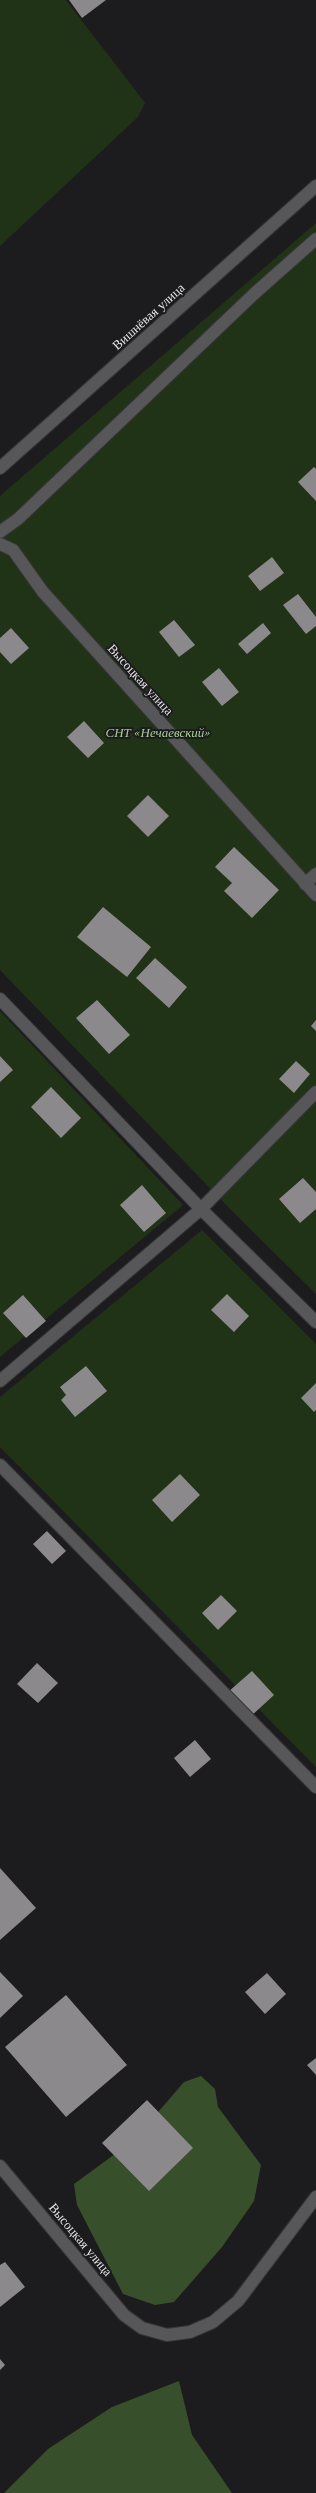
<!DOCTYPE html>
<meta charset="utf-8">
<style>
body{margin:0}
canvas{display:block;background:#1c1b1d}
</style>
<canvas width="316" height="2493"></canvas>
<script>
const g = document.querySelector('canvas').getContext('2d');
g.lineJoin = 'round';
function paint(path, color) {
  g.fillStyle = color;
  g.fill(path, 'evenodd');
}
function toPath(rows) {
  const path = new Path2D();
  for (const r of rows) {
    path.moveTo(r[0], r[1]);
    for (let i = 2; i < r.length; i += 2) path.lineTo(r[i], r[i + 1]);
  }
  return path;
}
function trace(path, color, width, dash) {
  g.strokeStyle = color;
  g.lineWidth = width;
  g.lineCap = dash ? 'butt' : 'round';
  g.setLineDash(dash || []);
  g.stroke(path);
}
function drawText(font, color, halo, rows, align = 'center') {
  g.font = font + ' "Libre Baskerville",serif';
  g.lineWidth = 4;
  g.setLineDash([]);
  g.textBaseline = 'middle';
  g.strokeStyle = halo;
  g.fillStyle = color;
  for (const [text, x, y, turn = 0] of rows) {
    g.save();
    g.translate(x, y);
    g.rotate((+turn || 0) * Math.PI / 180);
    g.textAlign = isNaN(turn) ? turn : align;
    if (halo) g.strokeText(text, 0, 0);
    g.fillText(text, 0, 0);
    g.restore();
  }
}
paint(toPath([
 [0,0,66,0,145,103,138,117,0,246],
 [316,223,316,1294,229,1208,0,970,0,496],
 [0,1011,183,1205,0,1357],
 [202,1230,316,1344,316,1767,0,1447,0,1397]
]), '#213316');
paint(toPath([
 [201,2076,215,2089,218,2107,261,2165,254,2201,222,2247,174,2302,155,2305,123,2294,77,2205,74,2184,134,2140,184,2082],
 [179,2381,192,2435,232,2493,4,2493,48,2449,112,2407]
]), '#384f2c');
paint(toPath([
 [69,0,106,0,82,18],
 [314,467,316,469,316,501,298,482],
 [272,557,284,573,260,591,248,576],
 [298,594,316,617,316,626,306,634,283,605],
 [174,620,195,645,179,657,159,632],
 [263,623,271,633,247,654,238,644],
 [11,628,29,648,11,664,0,652,0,638],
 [219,668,239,692,222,706,202,682],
 [84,721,104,743,88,758,67,737],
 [148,795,169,816,148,837,127,816],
 [234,847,279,890,252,918,224,891,232,883,215,867],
 [103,907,151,947,127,977,77,937],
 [155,958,187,987,169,1008,136,978],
 [97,1000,130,1035,109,1054,76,1018],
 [316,1020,316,1031,311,1026],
 [0,1056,13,1070,0,1082],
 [296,1061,310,1074,294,1093,279,1079],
 [51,1087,81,1118,61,1138,31,1107],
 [303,1178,316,1192,316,1209,300,1223,279,1199],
 [142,1185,166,1213,144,1232,120,1205],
 [227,1294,249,1316,234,1332,211,1310],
 [23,1295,46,1321,26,1338,3,1313],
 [86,1366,107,1391,75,1417,61,1400,66,1395,60,1387],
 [316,1383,316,1410,314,1412,301,1398],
 [180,1474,200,1495,172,1522,152,1500],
 [47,1531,66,1551,52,1564,33,1544],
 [221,1595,237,1611,218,1630,202,1613],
 [37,1663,58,1683,38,1703,17,1684],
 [252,1671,274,1695,250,1717,228,1692],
 [195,1740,211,1759,190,1777,174,1758],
 [0,1868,36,1908,0,1940],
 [0,1972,23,1996,0,2018],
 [267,1973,286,1994,265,2014,245,1992],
 [66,1995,127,2065,66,2117,5,2047],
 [316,2058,316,2075,307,2065],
 [147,2100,193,2148,149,2191,102,2143],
 [5,2262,25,2287,0,2307,0,2265],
 [0,2359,5,2365,0,2370]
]), '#8b898c');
const minor = toPath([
 [0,468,316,186],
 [0,532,18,519,255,293,316,239],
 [0,544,13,550,43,592,316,895],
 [305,884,316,874],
 [0,999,201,1209,316,1322],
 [0,1381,201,1209,316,1092],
 [0,1465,316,1787],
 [0,2166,124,2315,142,2328,167,2335,190,2332,213,2322,238,2301,316,2197]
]);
trace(minor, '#373638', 14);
trace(minor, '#575658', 12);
drawText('13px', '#e3e2e4', '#1c1b1d', [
 ["Вишнёвая улица",149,317,-42],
 ["Высоцкая улица",140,680,48],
 ["Высоцкая улица",80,2240,50]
]);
drawText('italic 13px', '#a6cf92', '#1c1b1d', [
 ["СНТ «Нечаевский»",158,733]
]);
</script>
